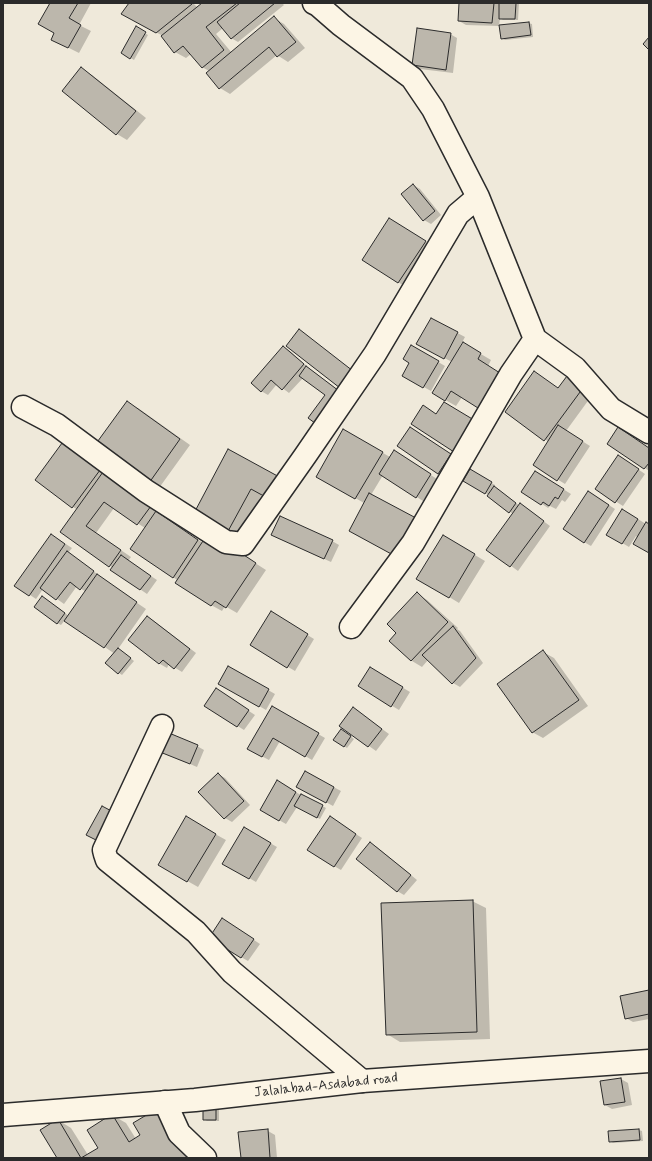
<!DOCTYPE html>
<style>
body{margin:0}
#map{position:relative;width:652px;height:1161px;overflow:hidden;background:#efe9da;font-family:Mynerve,sans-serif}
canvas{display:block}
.frame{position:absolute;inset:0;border:4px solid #2b2b2b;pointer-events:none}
</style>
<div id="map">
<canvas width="652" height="1161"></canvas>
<div class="frame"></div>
</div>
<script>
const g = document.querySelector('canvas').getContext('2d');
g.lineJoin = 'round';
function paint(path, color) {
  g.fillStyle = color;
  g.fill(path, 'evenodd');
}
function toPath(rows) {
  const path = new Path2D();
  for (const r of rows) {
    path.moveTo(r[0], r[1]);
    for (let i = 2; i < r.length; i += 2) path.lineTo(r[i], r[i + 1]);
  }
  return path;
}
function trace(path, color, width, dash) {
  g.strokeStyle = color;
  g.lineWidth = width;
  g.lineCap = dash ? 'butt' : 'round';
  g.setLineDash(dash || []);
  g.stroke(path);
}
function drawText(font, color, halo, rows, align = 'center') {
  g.font = font + ' Mynerve,sans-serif';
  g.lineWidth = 4;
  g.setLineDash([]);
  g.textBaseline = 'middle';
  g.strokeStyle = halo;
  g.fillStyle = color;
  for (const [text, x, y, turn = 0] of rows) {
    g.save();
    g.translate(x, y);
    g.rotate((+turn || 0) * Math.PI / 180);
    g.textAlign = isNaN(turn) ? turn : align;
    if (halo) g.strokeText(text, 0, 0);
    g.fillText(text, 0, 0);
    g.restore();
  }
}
paint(toPath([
 [51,3,91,3,79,25,91,31,79,53,63,45,56,33],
 [130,3,193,3,198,8,204,3,282,3,284,5,238,42,231,38,223,28,216,34,232,53,274,18,284,24,305,48,288,62,277,55,230,94,220,88,209,71,202,67,191,54,186,58,175,52,163,36,133,20],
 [460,3,519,3,518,20,503,20,500,18,499,26,528,23,532,24,533,37,505,40,502,38,500,26,466,25,459,21],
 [136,28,148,35,134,60,122,53],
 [450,34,457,38,453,73,420,69,413,64],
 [81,69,92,75,146,118,127,140,117,134,63,91],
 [413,185,420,189,441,215,431,224,424,220],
 [390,219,435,248,409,289,363,260],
 [431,319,465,337,459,348,474,350,491,360,488,366,489,413,462,397,456,406,433,393,452,362,418,344],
 [411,346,445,366,431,391,404,376,411,363],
 [284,347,290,351,310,369,349,398,326,395,303,378,289,393,277,384,268,395,261,391],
 [534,373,559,389,567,377,593,394,566,431,590,446,565,484,534,465,549,442,506,412],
 [127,403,138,408,190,445,159,488,149,482],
 [343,430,390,457,401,456,437,479,423,501,383,475,371,495,364,503,317,476],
 [417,432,458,459,445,477,398,446],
 [65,440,160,512,159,514,203,543,219,540,266,570,237,613,225,606,222,611,211,605,173,577,145,528,114,508,96,533,131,557,128,561,157,580,147,594,112,570,113,568,62,532,78,510,73,507],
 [608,444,649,449,649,471,645,468],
 [229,451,262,494,238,538,204,520],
 [626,461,645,474,623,506,596,489],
 [470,471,495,485,493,487,520,506,527,509,550,526,518,571,488,549,513,514,489,495,464,481],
 [542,476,571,494,565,502,562,500,556,509,550,506,548,508,542,504],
 [595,496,615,509,591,546,584,542],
 [623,510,646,524,649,525,649,552,636,536,629,547,607,534],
 [272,535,332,541,339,545,331,562],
 [443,536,485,561,459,603,418,578],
 [58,539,72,548,68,553,100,576,99,577,146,609,118,649,134,661,122,675,119,673,115,654,65,620,61,625,57,623,36,606,43,597,69,616,86,592,77,586,64,604,43,589,36,599,30,595],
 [417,594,427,600,458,628,457,629,460,631,483,663,460,687,453,683,428,660,422,667,412,661,390,641,397,633],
 [271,613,314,639,295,671,251,645],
 [147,617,154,621,196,653,182,672,169,664,167,668,160,664,129,640],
 [543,652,554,658,588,706,543,738,532,732],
 [228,667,275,694,266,710,219,683],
 [370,668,410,692,399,710,359,686],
 [223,694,255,715,244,730,206,706],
 [272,707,325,738,312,760,280,741,269,760,248,749],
 [360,713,389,734,376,751,341,726],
 [345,732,354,739,347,748,344,746],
 [197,746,204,750,197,767,162,752],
 [305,772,341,791,333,806,297,786],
 [218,774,225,778,250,805,232,822,225,818,199,792],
 [277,782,301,795,326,808,320,819,297,807,286,824,261,810],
 [186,818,226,840,198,887,159,865],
 [337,822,362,838,341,870,334,866],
 [244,828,277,847,256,882,223,863],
 [370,843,377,847,417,880,404,895,397,891],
 [472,901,486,908,490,1039,400,1042,387,1034],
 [230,924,260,944,248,961,241,957],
 [649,991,649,1019,633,1022,626,1018],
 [621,1079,628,1083,632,1105,612,1109,605,1105],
 [219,1104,219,1121,207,1121,204,1119],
 [112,1115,126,1123,136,1139,199,1158,58,1158,58,1120,71,1128,88,1155,99,1148],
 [639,1130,642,1131,643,1141,613,1143,610,1141],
 [268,1131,275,1135,277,1158,242,1158]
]), '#0003');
const building = toPath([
 [50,3,78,3,69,18,81,25,68,48,51,40,54,33,38,24,50,3],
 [129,3,191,3,192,4,156,33,121,14,129,3],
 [202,3,237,3,206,27,224,50,202,68,183,46,174,53,161,36,202,3],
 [240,3,275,3,231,39,217,22,240,3],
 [459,3,494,3,492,23,458,21,459,3],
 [499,3,516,3,515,19,499,19,499,3],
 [274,16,296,42,277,57,269,47,219,89,206,73,274,16],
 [529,22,531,35,501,39,499,25,529,22],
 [136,26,146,32,130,59,121,53,136,26],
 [417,28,451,33,446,70,412,65,417,28],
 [649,37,649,50,643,44,649,37],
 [81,67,136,111,116,135,62,91,81,67],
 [413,184,435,211,423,221,401,194,413,184],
 [389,218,426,241,398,283,362,260,389,218],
 [431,318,458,332,444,359,416,344,431,318],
 [299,329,353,371,340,388,286,346,299,329],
 [463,342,481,353,478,359,500,373,478,408,451,391,445,401,432,393,463,342],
 [411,345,439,361,423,388,402,376,409,363,403,359,411,345],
 [283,346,304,364,282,390,271,380,261,392,251,383,283,346],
 [306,366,343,394,319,426,308,418,325,395,299,376,306,366],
 [534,371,558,388,567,376,583,388,544,441,505,412,534,371],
 [127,401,180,439,149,483,95,445,127,401],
 [444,402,474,420,454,452,411,424,423,405,436,414,444,402],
 [558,425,583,441,557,481,533,465,558,425],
 [410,427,451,454,438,474,397,446,410,427],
 [618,427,649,448,649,463,644,469,607,444,618,427],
 [343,429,383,452,355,499,316,477,343,429],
 [65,439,103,466,72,508,35,480,65,439],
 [228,449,283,479,271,500,251,489,227,533,193,515,228,449],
 [394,450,431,474,416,498,379,474,394,450],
 [618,455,639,469,615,503,595,489,618,455],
 [470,469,492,482,485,494,463,481,470,469],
 [535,471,564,489,558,499,555,497,549,506,543,502,541,505,521,492,535,471],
 [103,472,151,506,137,525,104,502,86,526,121,550,109,567,60,532,103,472],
 [494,486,516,503,509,513,487,496,494,486],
 [588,491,609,505,584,543,563,529,588,491],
 [369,493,416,518,395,556,349,531,369,493],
 [520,503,544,521,510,567,486,550,520,503],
 [622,509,638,519,622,544,606,535,622,509],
 [156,511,198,540,173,578,130,549,156,511],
 [280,516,333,540,324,559,271,535,280,516],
 [646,522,649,524,649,553,633,544,646,522],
 [209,532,256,563,226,608,215,601,211,606,175,583,209,532],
 [51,534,65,544,29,596,14,586,51,534],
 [443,535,475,554,449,598,416,579,443,535],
 [67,551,94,571,80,590,70,582,56,600,40,588,67,551],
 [121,555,151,576,140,590,110,570,121,555],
 [97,574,137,602,104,648,64,621,97,574],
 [417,592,448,622,411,661,389,641,396,633,387,624,417,592],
 [42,596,65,613,57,624,34,607,42,596],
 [271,611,308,634,287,668,250,645,271,611],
 [147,616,190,649,174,669,163,660,159,664,128,640,147,616],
 [453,626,476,658,452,684,422,655,453,626],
 [118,648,131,658,118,674,105,663,118,648],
 [543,650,579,700,532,733,497,684,543,650],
 [228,666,269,689,259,707,218,684,228,666],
 [370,667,403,687,391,707,358,686,370,667],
 [216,688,249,710,237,727,204,706,216,688],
 [272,706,319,733,305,757,273,738,262,757,247,749,272,706],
 [353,707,382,729,368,747,339,726,353,707],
 [341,729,351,736,344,747,333,740,341,729],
 [169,733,198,745,190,764,160,752,169,733],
 [305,771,334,787,326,803,296,787,305,771],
 [218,773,244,801,224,819,198,792,218,773],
 [277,780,296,792,279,821,260,810,277,780],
 [301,794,323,805,317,818,294,806,301,794],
 [102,806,119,815,104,844,86,835,102,806],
 [186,816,216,834,187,882,158,865,186,816],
 [330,816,356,834,334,867,307,850,330,816],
 [244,827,271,843,249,879,222,864,244,827],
 [370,842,411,875,397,892,356,859,370,842],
 [473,900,477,1032,386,1035,381,903,473,900],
 [222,918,254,939,241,958,209,938,222,918],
 [649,990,649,1014,625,1019,620,996,649,990],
 [621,1078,625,1102,604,1105,600,1081,621,1078],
 [203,1101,216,1101,216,1120,203,1120,203,1101],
 [160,1107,192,1158,57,1158,40,1130,58,1119,81,1158,98,1148,87,1130,112,1114,129,1142,140,1135,133,1123,160,1107],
 [268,1129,270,1158,241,1158,238,1132,268,1129],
 [639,1129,640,1140,609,1142,608,1131,639,1129]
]);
paint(building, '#bcb7ac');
trace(building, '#2b2b2b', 1);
const street = toPath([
 [314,3,318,5,341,25,412,78,433,109,478,197,535,339,575,368,611,409,649,432],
 [23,407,57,425,146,491,226,542,243,544,305,456,375,354,458,214,478,197],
 [351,627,413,543,511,374,535,339],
 [162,726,104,850,105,854,107,860,196,932,232,972,362,1081],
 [165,1102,179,1133,205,1158]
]);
const primary = toPath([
 [3,1115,195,1100,362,1081,649,1061]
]);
trace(street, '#2b2b2b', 25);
trace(primary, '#2b2b2b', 25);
trace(street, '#fcf5e5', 22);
trace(primary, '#fcf5e5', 22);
drawText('14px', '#2b2b2b', '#fcf5e5', [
 ["Jalalabad-Asdabad road",326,1086,-6]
]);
</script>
